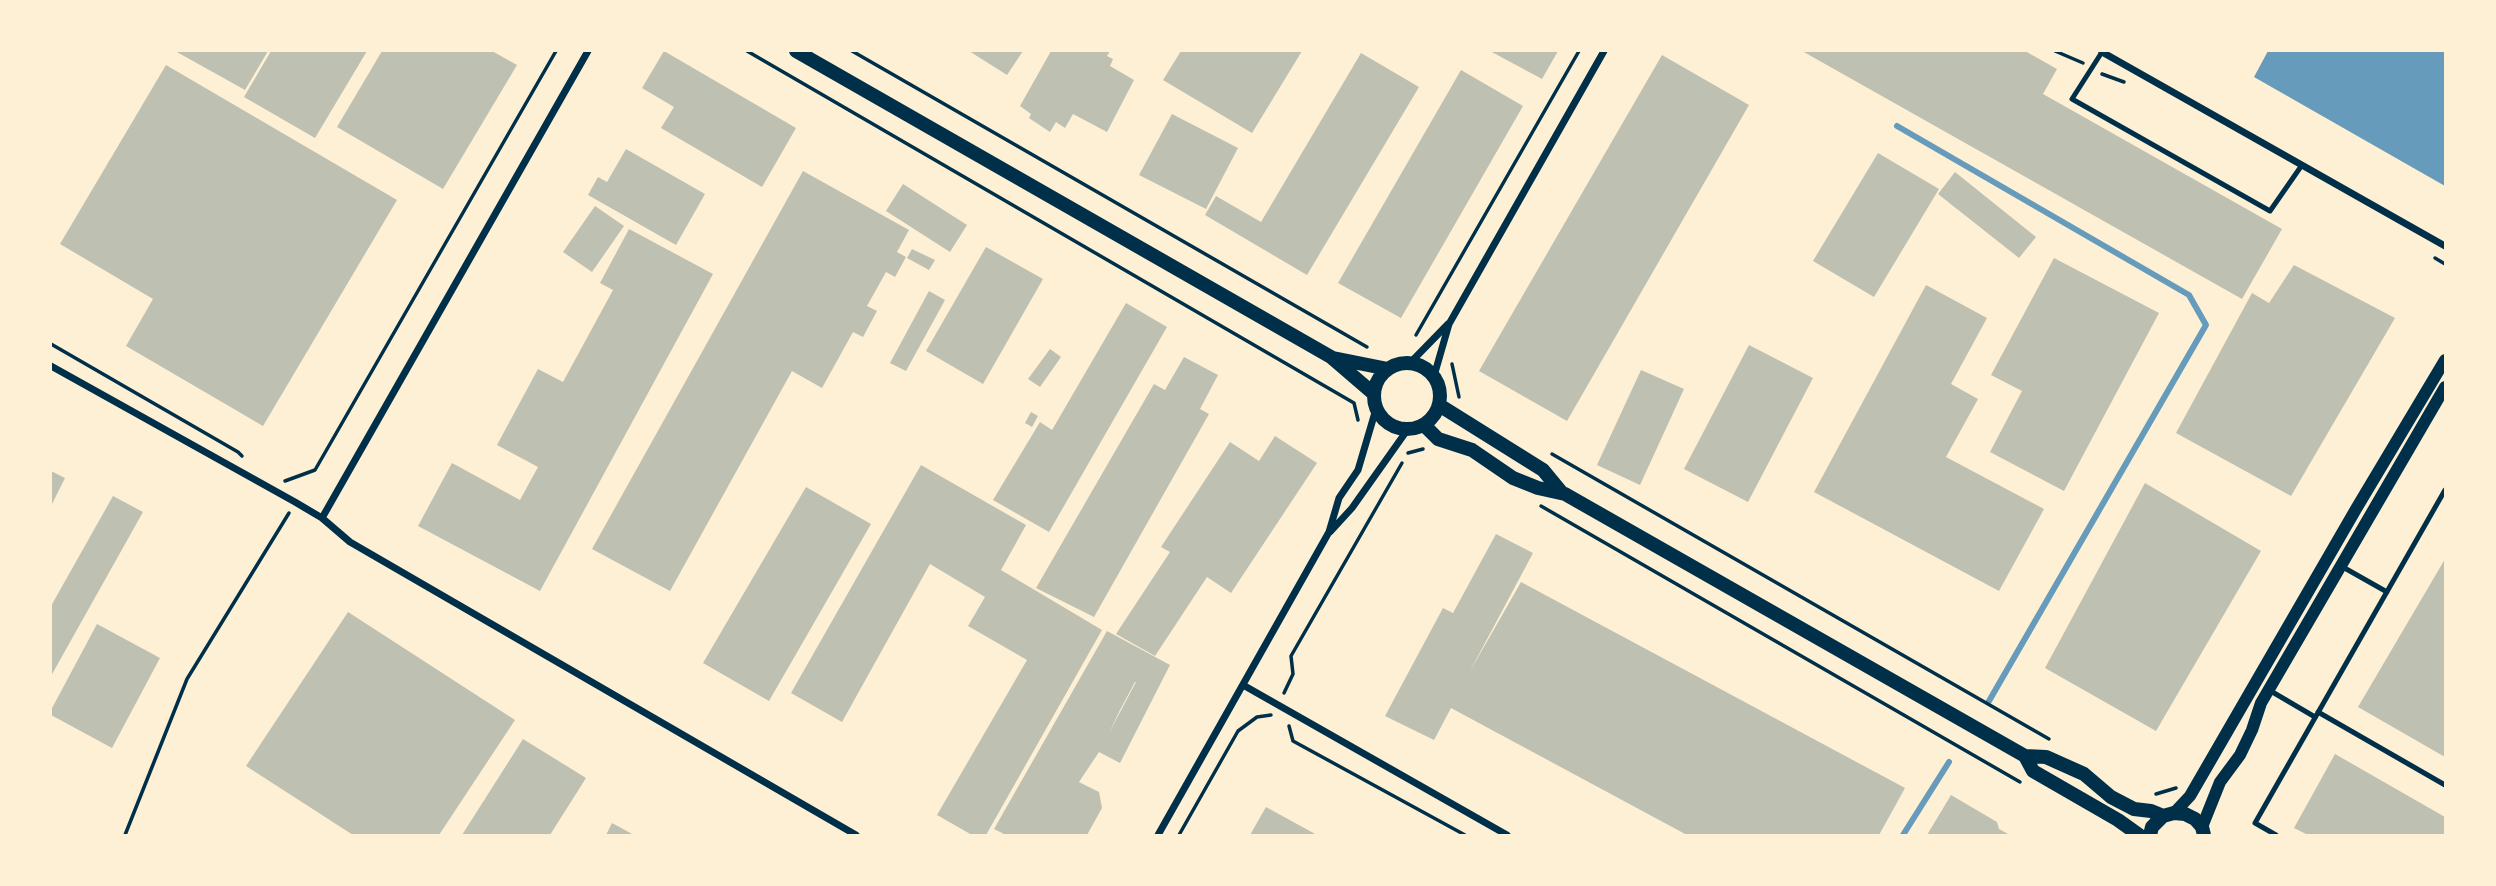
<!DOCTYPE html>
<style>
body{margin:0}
#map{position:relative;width:2496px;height:886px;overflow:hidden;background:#fdf0d5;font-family:"Source Serif 4",serif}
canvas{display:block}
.frame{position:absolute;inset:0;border:52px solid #fdf0d5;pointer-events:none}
</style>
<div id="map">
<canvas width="2496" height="886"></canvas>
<div class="frame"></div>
</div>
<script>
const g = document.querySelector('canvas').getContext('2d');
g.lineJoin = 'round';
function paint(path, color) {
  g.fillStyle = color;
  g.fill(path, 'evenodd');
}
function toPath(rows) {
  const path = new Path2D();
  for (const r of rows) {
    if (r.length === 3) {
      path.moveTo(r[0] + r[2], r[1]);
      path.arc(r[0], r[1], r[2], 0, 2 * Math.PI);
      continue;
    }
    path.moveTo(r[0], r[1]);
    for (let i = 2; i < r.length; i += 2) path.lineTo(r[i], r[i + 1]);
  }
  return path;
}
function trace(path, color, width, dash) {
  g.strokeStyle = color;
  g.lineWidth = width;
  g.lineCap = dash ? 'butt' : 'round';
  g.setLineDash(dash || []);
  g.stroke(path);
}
paint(toPath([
 [2268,51,2445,51,2445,186,2254,77]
]), '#669bbc');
trace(toPath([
 [1897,126,2189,295,2206,325,1989,701],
 [1903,835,1949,762]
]), '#669bbc', 6);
paint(toPath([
 [175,51,268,51,245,90],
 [271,51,367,51,315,138,244,97],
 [382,51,492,51,517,65,443,189,337,127],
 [664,51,796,128,762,187,661,128,674,107,642,88],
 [969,51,1023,51,1007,75],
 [1051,51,1110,51,1107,56,1113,59,1110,66,1134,80,1107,132,1073,114,1065,128,1056,122,1050,132,1029,118,1031,114,1020,106],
 [1181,51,1302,51,1252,133,1163,80],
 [1490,51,1558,51,1542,79],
 [1802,51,2025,51,2057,69,2043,94,2282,229,2242,299],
 [1361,53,1419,87,1307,275,1205,215,1216,196,1261,222],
 [1662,55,1749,105,1567,421,1479,371],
 [166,65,397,200,263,426,126,346,153,299,60,244],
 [1461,70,1523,106,1401,318,1338,283],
 [1172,114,1238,148,1206,209,1139,175],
 [626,149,705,194,676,245,588,195,598,177,607,182],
 [1878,153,1939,189,1874,297,1813,261],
 [803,171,909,230,897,252,906,257,895,277,886,272,867,306,877,311,863,337,853,332,822,388,792,371,670,591,592,549],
 [1955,172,2036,237,2019,258,1938,194],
 [903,184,967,225,950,252,886,211],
 [595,206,624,226,592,272,563,252],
 [629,229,713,274,540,591,418,526,452,463,520,500,538,467,497,445,538,369,563,382,613,290,600,283],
 [986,247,1043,279,983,384,926,351],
 [912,249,935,260,929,270,907,258],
 [2054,258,2159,313,2064,491,1990,452,2022,391,1991,375],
 [2294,265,2395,318,2291,496,2176,433,2252,293,2269,303],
 [1926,285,1987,318,1951,384,1978,399,1946,457,2044,509,1999,591,1814,492],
 [929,291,945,300,906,371,890,363],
 [1126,303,1167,327,1049,532,993,500,1040,422,1052,430],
 [1749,345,1813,378,1748,502,1684,469],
 [1050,349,1061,357,1040,387,1028,379],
 [1184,357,1218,375,1200,409,1209,414,1094,617,1036,588,1154,384,1165,390],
 [1641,370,1684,389,1640,485,1597,465],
 [1031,412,1038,416,1032,427,1025,423],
 [1275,436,1317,463,1231,593,1207,577,1155,656,1116,634,1170,552,1161,547,1230,442,1259,461],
 [921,465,1026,525,1001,570,1102,630,986,835,972,835,937,815,1027,660,968,626,985,597,930,564,842,722,791,693],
 [51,471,65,478,51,506],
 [2145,483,2261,551,2156,731,2045,668],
 [806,487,871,524,769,701,703,663],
 [113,496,143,512,51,676,51,606],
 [1496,534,1533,553,1469,673,1521,582,1905,788,1879,835,1687,835,1451,708,1434,740,1385,716,1443,608,1453,613],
 [2445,559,2445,757,2358,707],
 [348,612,515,720,439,835,353,835,246,766],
 [97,624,160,658,112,748,51,715,51,710],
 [1107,631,1170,665,1120,763,1099,752,1079,782,1099,792,1102,808,1087,835,1006,835,994,829],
 [1135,682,1136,682,1109,733,1120,710],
 [523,739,586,778,550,835,462,835],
 [2335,754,2445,817,2445,835,2308,835,2294,828],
 [1951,795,1997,822,1999,829,2010,835,1927,835],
 [1266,807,1317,835,1250,835],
 [612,823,634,835,606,835]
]), '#bec0b2');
trace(toPath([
 [747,51,1354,403,1358,420],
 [852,51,1367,347],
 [2055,51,2083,63],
 [2102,74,2124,82],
 [2435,258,2445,264],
 [1416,335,1579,51],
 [51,344,238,452,242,456],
 [1452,364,1459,397],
 [1408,453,1423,449],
 [1552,454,2049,739],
 [285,481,315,470,556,51],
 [1541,506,2020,782],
 [1284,693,1293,674,1291,656,1402,463],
 [1289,726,1293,741,1465,835],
 [2156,794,2176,788],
 [125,835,187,679,289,513],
 [1179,835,1238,731,1257,717,1271,715]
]), '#003049', 3.5);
trace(toPath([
 [2102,52,2072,99,2270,211,2302,165],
 [2341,566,2387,592],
 [2269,690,2315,717],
 [2318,712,2445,785],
 [2276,835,2255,823,2445,490]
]), '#003049', 5);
trace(toPath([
 [2102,52,2445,246],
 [1410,363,1448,324],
 [51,366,295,502,322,518,350,542,856,835],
 [1434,376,1449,324,1604,51],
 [322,518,588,51],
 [1330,532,1352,508,1408,429],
 [1243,685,1507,835],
 [1158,835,1329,532,1339,498,1358,470,1376,409]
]), '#003049', 7);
trace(toPath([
 [2174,813,2190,796,2356,509,2445,360],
 [2202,827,2220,782,2240,755,2252,730,2261,703,2445,387]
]), '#003049', 12);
trace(toPath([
 [796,51,1331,357,1374,394],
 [1333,358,1388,369],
 [1407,396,33],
 [1439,405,1543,470,1562,493],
 [1424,425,1438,439,1472,450,1513,478,1538,488,1565,494,2025,756,2046,757,2084,774,2111,797,2134,809,2151,811,2163,816],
 [2025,756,2033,771,2118,820,2139,835],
 [2150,835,2152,827,2163,816,2174,813,2185,814,2195,819,2202,827,2204,835]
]), '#003049', 14);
</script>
